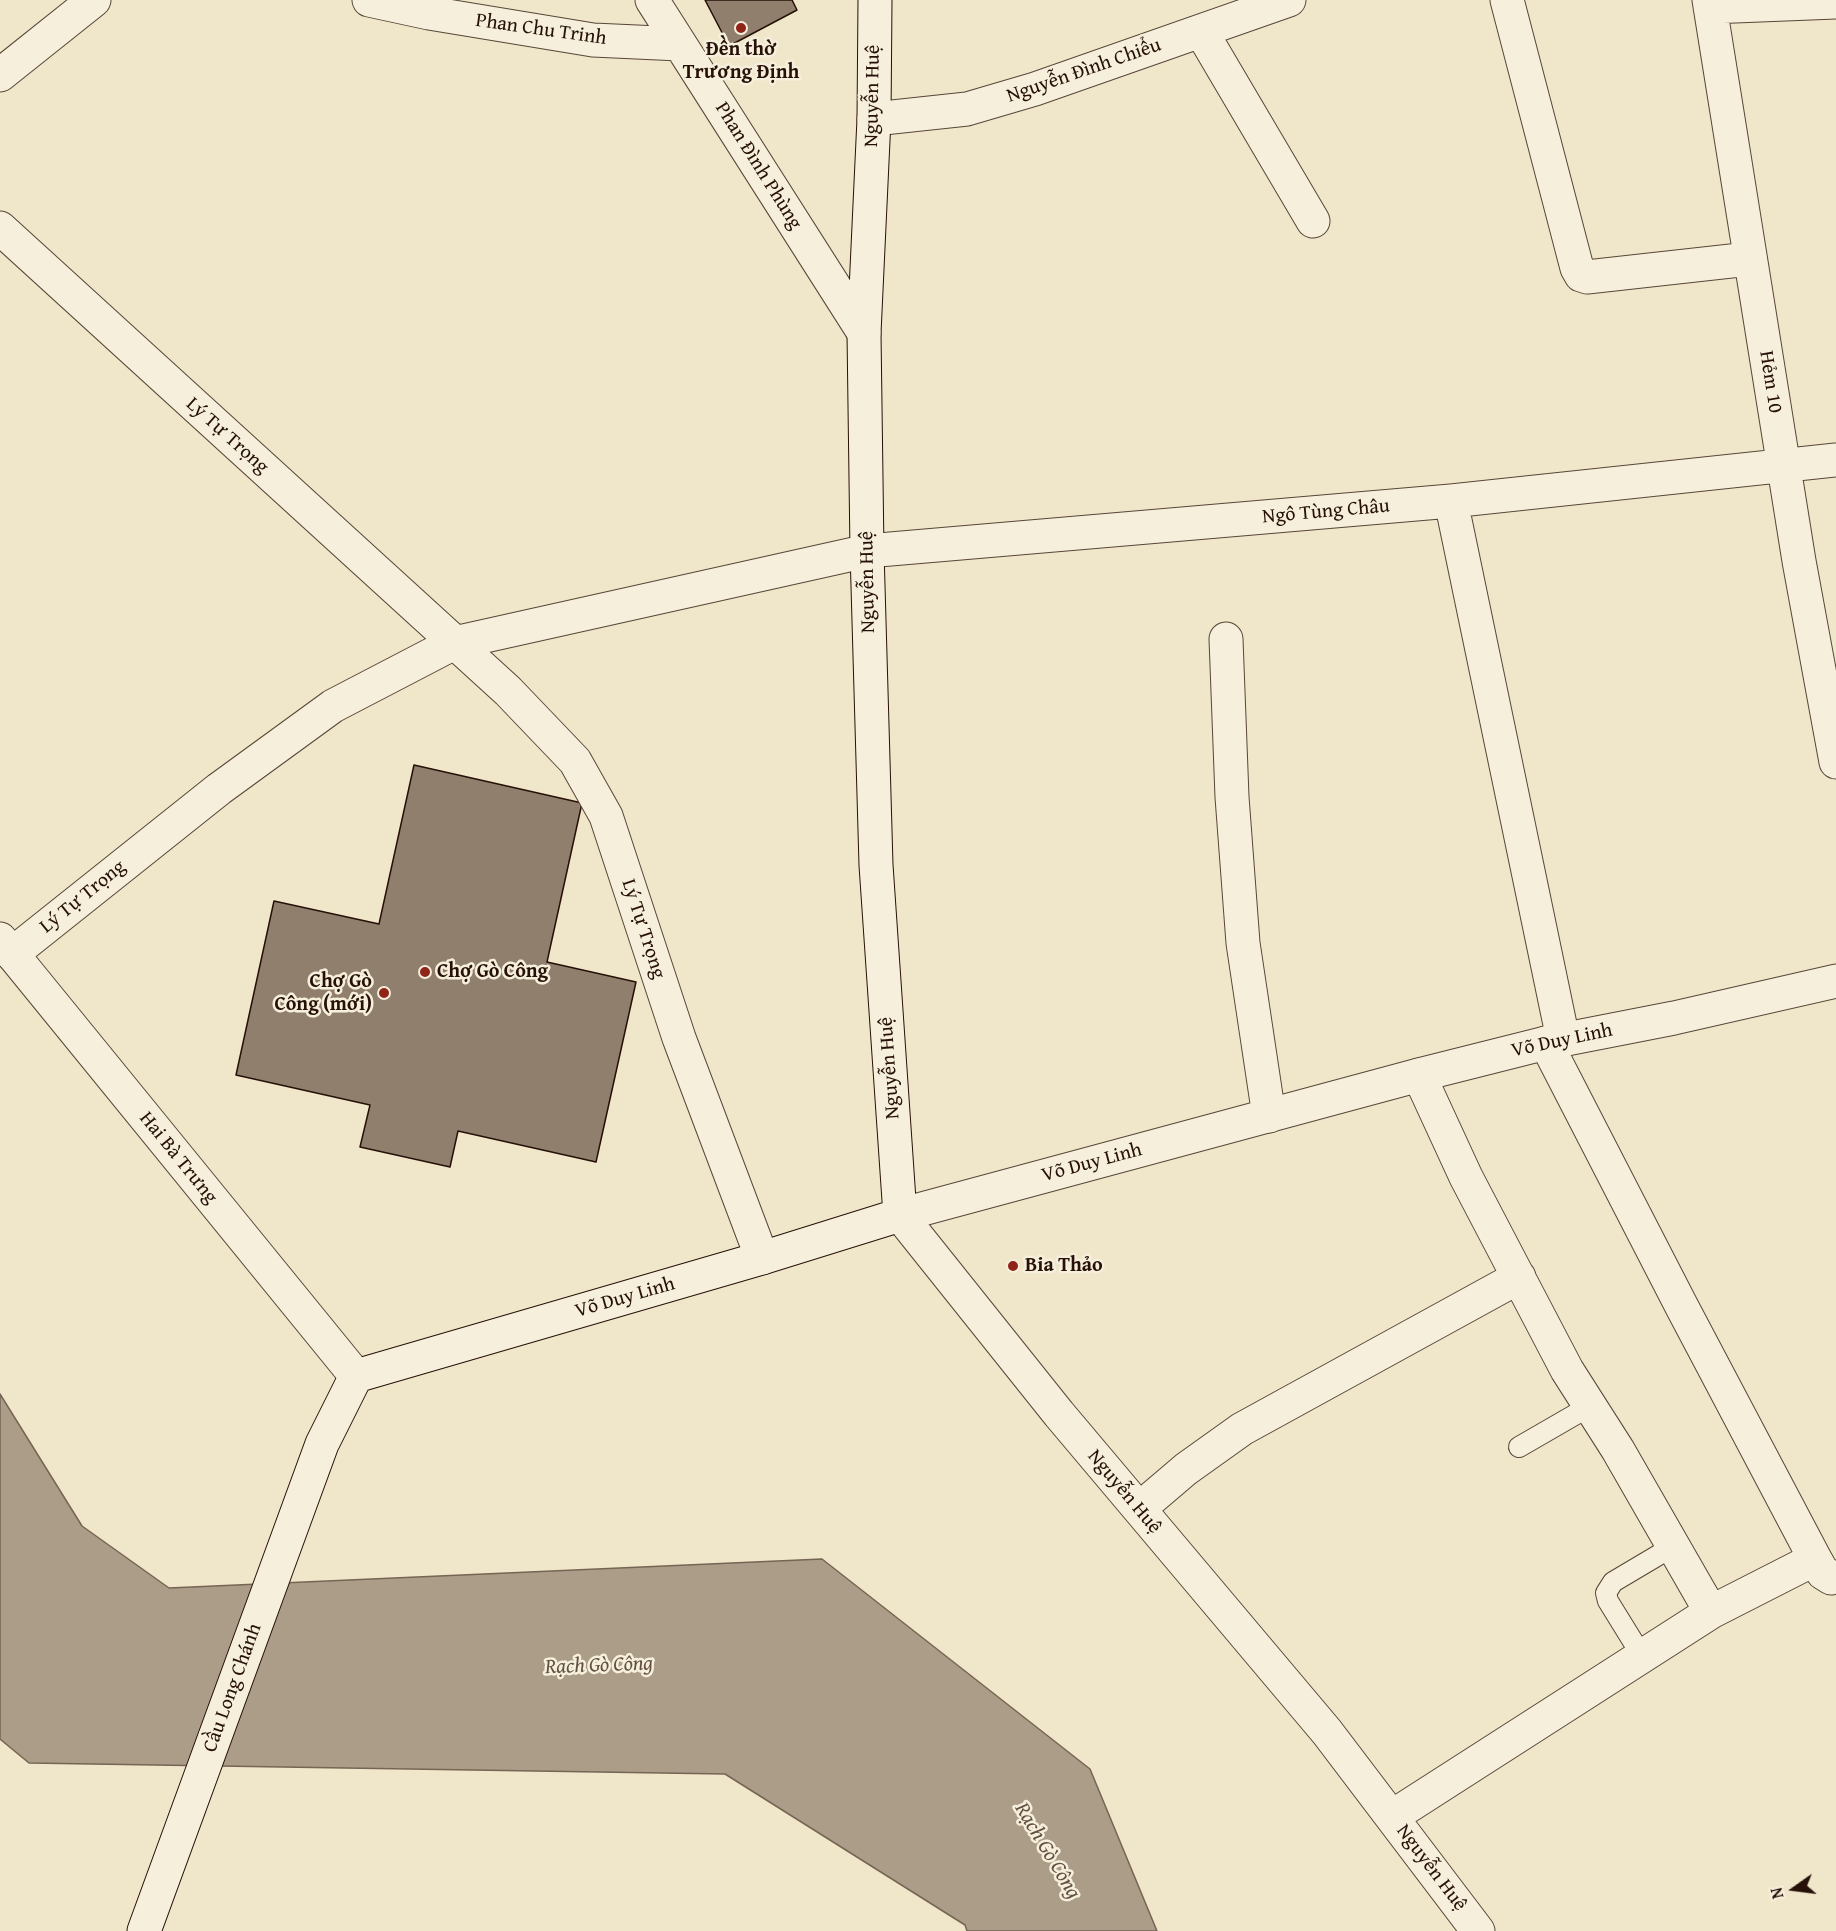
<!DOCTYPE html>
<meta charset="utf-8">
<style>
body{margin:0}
#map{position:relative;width:1836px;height:1931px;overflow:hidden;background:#f0e6c9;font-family:"Gentium Book Plus",serif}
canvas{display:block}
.north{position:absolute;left:1764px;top:1859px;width:60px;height:60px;-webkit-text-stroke:4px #f5efdc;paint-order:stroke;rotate:256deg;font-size:16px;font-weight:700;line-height:24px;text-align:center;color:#261007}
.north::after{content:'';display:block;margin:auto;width:21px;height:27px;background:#261007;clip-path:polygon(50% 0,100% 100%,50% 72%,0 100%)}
</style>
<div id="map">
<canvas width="1836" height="1931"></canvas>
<div class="north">N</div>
</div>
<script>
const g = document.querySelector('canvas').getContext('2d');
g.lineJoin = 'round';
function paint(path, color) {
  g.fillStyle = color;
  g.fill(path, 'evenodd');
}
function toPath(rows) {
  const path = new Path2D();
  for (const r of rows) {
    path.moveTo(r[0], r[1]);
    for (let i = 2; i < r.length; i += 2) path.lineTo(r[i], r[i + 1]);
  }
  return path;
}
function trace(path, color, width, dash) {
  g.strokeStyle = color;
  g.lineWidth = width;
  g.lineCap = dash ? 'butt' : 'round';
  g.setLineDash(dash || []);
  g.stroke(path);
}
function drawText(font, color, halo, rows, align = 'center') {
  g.font = font + ' "Gentium Book Plus",serif';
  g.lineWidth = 5;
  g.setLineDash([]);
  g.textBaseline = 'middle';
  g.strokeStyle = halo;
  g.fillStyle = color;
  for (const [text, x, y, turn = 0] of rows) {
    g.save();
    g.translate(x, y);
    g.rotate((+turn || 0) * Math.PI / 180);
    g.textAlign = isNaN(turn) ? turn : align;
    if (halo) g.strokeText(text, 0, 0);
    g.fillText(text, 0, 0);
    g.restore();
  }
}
const water = toPath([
 [0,1394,82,1526,169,1588,822,1559,1090,1769,1157,1931,967,1931,965,1925,725,1774,29,1763,0,1739,0,1394]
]);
paint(water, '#ab9d87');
trace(water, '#766554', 1.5);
const building = toPath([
 [705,0,792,0,797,10,729,46,705,0],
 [414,765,582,803,547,962,636,982,596,1162,458,1131,450,1167,360,1147,370,1105,236,1075,274,901,379,924,414,765]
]);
paint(building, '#8f7f6c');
trace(building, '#261007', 1.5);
const service = toPath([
 [1519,1447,1590,1406],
 [1642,1656,1608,1601,1606,1593,1613,1582,1672,1547]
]);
const minor = toPath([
 [369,0,429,13,593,40,680,44],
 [652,0,864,333],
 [1507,0,1577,268,1581,275,1587,277,1749,259],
 [1709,0,1799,561,1836,762],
 [1710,7,1836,2],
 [1201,31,1313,221],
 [874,119,967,109,1035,89,1289,0],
 [0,228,508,691,575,761,606,816,679,1038,762,1258],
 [1451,501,1563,1039],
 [1226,639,1232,797,1243,943,1269,1116],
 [12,954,219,789,333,706,454,643,867,551,1451,501,1836,460],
 [1546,1043,1682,1307,1815,1559],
 [1419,1075,1466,1177,1567,1370,1618,1450,1711,1612],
 [900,1215,1059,1414,1327,1732,1478,1931],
 [1139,1509,1186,1469,1242,1429,1519,1277],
 [1393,1816,1711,1612,1815,1559,1823,1573,1831,1578,1836,1577]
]);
const tertiary = toPath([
 [0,75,94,0],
 [0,939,356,1376],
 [900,1215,1419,1075,1546,1043,1674,1018,1836,981]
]);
const secondary = toPath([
 [144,1931,322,1444,356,1376,762,1258,900,1215,876,865,867,551,864,333,874,119,875,0]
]);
trace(service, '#584638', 22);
trace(minor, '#584638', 35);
trace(tertiary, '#584638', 35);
trace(secondary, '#261007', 35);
trace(service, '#f5efdc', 20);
trace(minor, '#f5efdc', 33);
trace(tertiary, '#f5efdc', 33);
trace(secondary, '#f5efdc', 33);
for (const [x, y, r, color] of [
 [741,28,6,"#8f2418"],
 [425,972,6,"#8f2418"],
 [384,993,6,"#8f2418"],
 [1013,1266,6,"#8f2418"]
]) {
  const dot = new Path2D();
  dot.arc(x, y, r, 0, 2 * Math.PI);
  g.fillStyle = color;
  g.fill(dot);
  trace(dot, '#f5efdc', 2);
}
drawText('20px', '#261007', '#f5efdc', [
 ["Phan Chu Trinh",541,30,8],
 ["Nguyễn Đình Chiểu",1084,71,-19],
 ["Nguyễn Huệ",873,96,-89],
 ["Phan Đình Phùng",758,166,58],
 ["Hẻm 10",1770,382,81],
 ["Lý Tự Trọng",227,436,42],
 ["Ngô Tùng Châu",1326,512,-5],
 ["Nguyễn Huệ",868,582,-91],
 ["Lý Tự Trọng",83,897,-39],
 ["Lý Tự Trọng",643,929,72],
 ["Võ Duy Linh",1562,1041,-12],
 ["Nguyễn Huệ",890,1068,-94],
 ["Hai Bà Trưng",178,1158,51],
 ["Võ Duy Linh",1092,1163,-15],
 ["Võ Duy Linh",625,1298,-16],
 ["Nguyễn Huệ",1124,1492,50],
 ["Cầu Long Chánh",233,1688,-70],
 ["Nguyễn Huệ",1431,1868,53]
]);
drawText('bold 20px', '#261007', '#f5efdc', [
 ["Đền thờ",741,50,"center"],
 ["Trương Định",741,73,"center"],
 ["Chợ Gò Công",437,972],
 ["Chợ Gò",372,982,"right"],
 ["Công (mới)",372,1005,"right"],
 ["Bia Thảo",1025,1266]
], 'left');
drawText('italic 21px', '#624f41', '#f5efdc', [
 ["Rạch Gò Công",599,1666,-2],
 ["Rạch Gò Công",1047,1851,59]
]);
</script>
